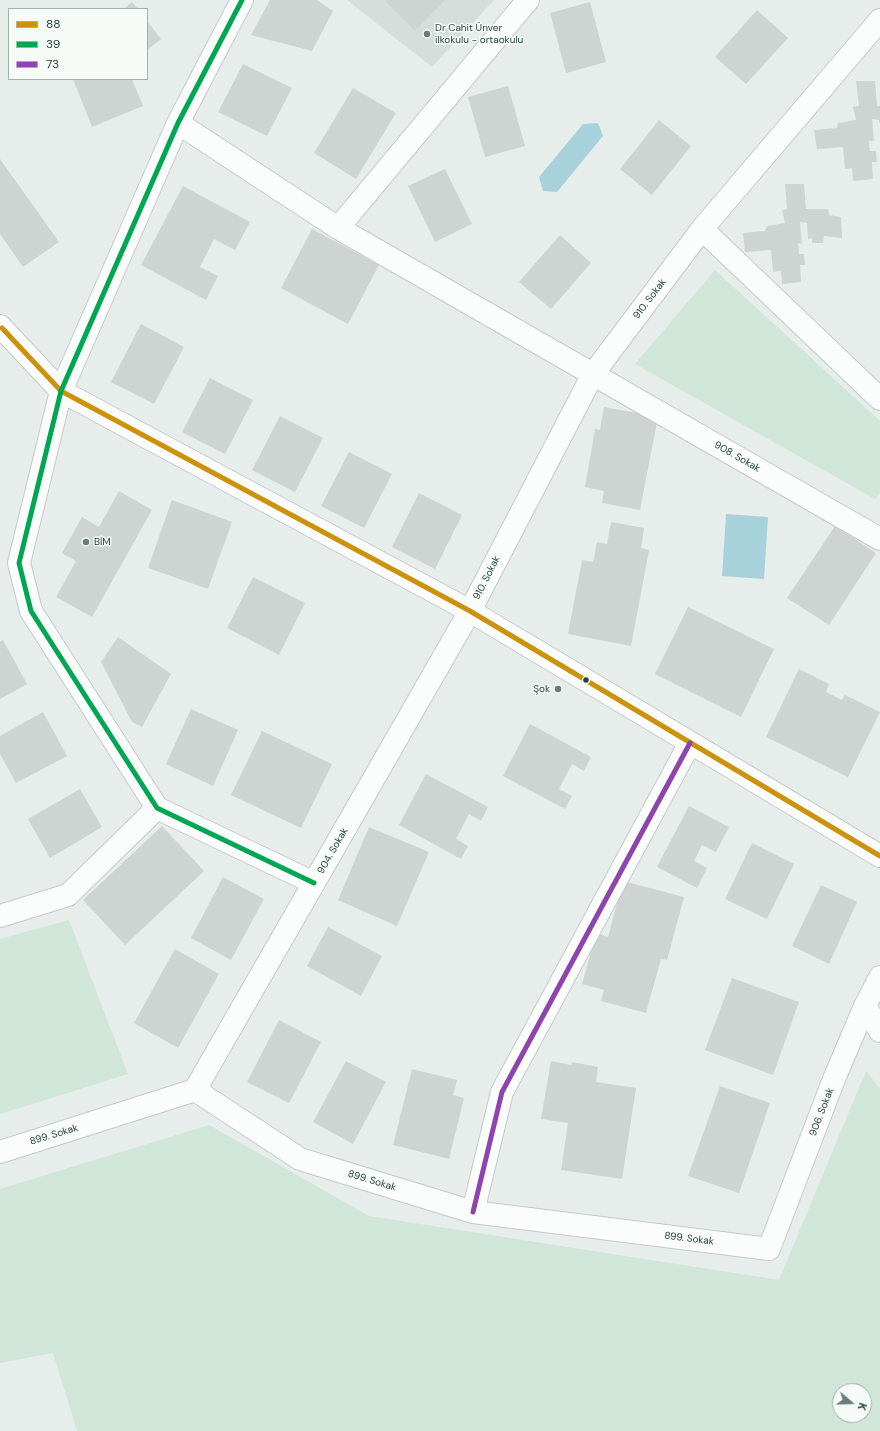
<!DOCTYPE html>
<meta charset="utf-8">
<style>
body{margin:0}
#map{position:relative;width:880px;height:1431px;overflow:hidden;background:#e7edea;font-family:"DM Sans",sans-serif}
canvas{display:block}
.legend{position:absolute;left:8px;top:8px;width:140px;height:72px;box-sizing:border-box;background:#f6fbf8;border:1px solid #a2b1ac;margin:0;padding:5px 7px;list-style:none;font-size:12px;color:#23423b}
.legend li{display:flex;align-items:center;gap:8px;height:20px}
.legend b{width:20px;border:1px solid #a2b1ac}
.north{position:absolute;left:832px;top:1383px;width:40px;height:40px;box-sizing:border-box;background:#f6fbf8;border:1px solid #a2b1ac;border-radius:50%;rotate:109deg;font-size:11px;font-weight:700;line-height:16px;text-align:center;color:#23423b}
.north::after{content:'';display:block;margin:auto;width:14px;height:18px;background:#687e78;clip-path:polygon(50% 0,100% 100%,50% 72%,0 100%)}
</style>
<div id="map">
<canvas width="880" height="1431"></canvas>
<ul class="legend">
<li><b style="height:5px;background:#cd920c"></b>88</li>
<li><b style="height:5px;background:#00a651"></b>39</li>
<li><b style="height:5px;background:#8e44ad"></b>73</li>
</ul>
<div class="north">K</div>
</div>
<script>
const g = document.querySelector('canvas').getContext('2d');
g.lineJoin = 'round';
function paint(path, color) {
  g.fillStyle = color;
  g.fill(path, 'evenodd');
}
function toPath(rows) {
  const path = new Path2D();
  for (const r of rows) {
    path.moveTo(r[0], r[1]);
    for (let i = 2; i < r.length; i += 2) path.lineTo(r[i], r[i + 1]);
  }
  return path;
}
function trace(path, color, width, dash) {
  g.strokeStyle = color;
  g.lineWidth = width;
  g.lineCap = dash ? 'butt' : 'round';
  g.setLineDash(dash || []);
  g.stroke(path);
}
function drawText(font, color, halo, rows, align = 'center') {
  g.font = font + ' "DM Sans",sans-serif';
  g.lineWidth = 3;
  g.setLineDash([]);
  g.textBaseline = 'middle';
  g.strokeStyle = halo;
  g.fillStyle = color;
  for (const [text, x, y, turn = 0] of rows) {
    g.save();
    g.translate(x, y);
    g.rotate((+turn || 0) * Math.PI / 180);
    g.textAlign = isNaN(turn) ? turn : align;
    if (halo) g.strokeText(text, 0, 0);
    g.fillText(text, 0, 0);
    g.restore();
  }
}
paint(toPath([
 [347,0,494,0,432,67]
]), '#d5deda');
paint(toPath([
 [715,270,880,421,880,493,875,499,635,364],
 [69,920,128,1074,0,1114,0,939],
 [866,1071,880,1089,880,1431,77,1431,53,1353,0,1363,0,1189,209,1125,369,1216,779,1280],
 [840,1391,864,1391,864,1415,840,1415]
]), '#d0e6d8');
paint(toPath([
 [598,123,603,136,557,192,543,191,539,177,583,124],
 [726,514,768,517,764,579,722,576]
]), '#a7d2db');
paint(toPath([
 [270,0,317,0,333,11,312,51,251,35],
 [387,0,445,0,415,31,386,2],
 [132,2,138,9,124,9],
 [590,2,606,62,566,73,550,13],
 [757,10,788,38,746,84,715,57],
 [147,21,161,39,147,50],
 [243,64,292,88,267,136,218,112],
 [73,79,132,79,143,106,92,127],
 [856,81,875,81,877,106,880,106,880,123,879,123,879,120,872,119,874,141,869,141,870,151,876,151,877,162,872,162,873,179,853,181,852,168,845,169,843,147,817,149,814,130,837,128,838,123,856,120,853,107,859,106],
 [508,86,525,146,485,157,468,97],
 [353,88,396,113,356,179,314,153],
 [659,120,691,146,652,195,620,169],
 [0,159,59,242,23,267,0,234],
 [445,169,472,224,435,242,408,186],
 [785,184,804,184,806,209,828,209,829,215,841,217,842,238,824,236,823,243,812,243,812,238,808,239,807,223,800,222,802,244,798,243,799,254,804,254,805,265,800,265,801,282,782,284,781,271,773,272,771,250,745,252,743,233,765,231,767,226,785,223,782,210,787,209],
 [183,186,250,222,235,250,214,239,200,267,218,276,206,300,141,265],
 [312,229,379,265,348,324,281,288],
 [560,235,591,263,551,309,519,282],
 [141,324,184,347,154,404,111,382],
 [210,378,253,400,225,454,182,432],
 [604,407,658,417,640,510,602,503,604,491,585,487,595,429,600,430],
 [280,416,323,438,295,492,252,470],
 [349,452,392,474,364,528,321,506],
 [119,491,152,510,92,617,56,597,76,561,62,553,82,517,99,527],
 [419,493,462,515,435,569,392,547],
 [172,500,232,522,208,589,148,568],
 [611,522,644,528,641,548,649,550,631,646,568,634,582,560,593,562,597,542,607,544],
 [835,526,876,553,829,625,787,598],
 [253,577,305,603,279,655,227,628],
 [688,607,774,649,741,717,655,674],
 [118,637,171,674,142,727,132,722,101,662],
 [3,640,27,684,0,699,0,642],
 [799,669,829,684,826,692,842,700,845,695,880,712,848,777,766,737],
 [191,709,238,730,213,786,166,764],
 [43,712,67,756,16,783,0,754,0,736],
 [530,724,591,757,584,771,572,764,559,789,572,796,565,809,503,776],
 [262,731,332,764,301,828,231,795],
 [426,774,488,807,481,821,469,814,456,839,468,846,461,859,399,825],
 [80,789,102,827,50,858,28,819],
 [689,806,729,827,716,852,702,845,694,861,707,868,697,888,657,867],
 [162,826,204,871,125,945,83,900],
 [369,827,429,852,397,926,338,900],
 [752,843,794,864,767,919,725,899],
 [223,877,264,899,231,960,191,938],
 [623,881,684,897,667,960,661,959,646,1013,601,1001,604,990,582,984,596,933,608,937],
 [821,885,857,902,829,964,792,946],
 [328,927,382,956,361,996,307,966],
 [175,949,219,974,178,1048,134,1023],
 [732,978,799,1002,773,1075,705,1050],
 [279,1020,321,1042,289,1103,247,1082],
 [346,1061,386,1082,353,1144,313,1122],
 [551,1061,571,1065,572,1062,598,1067,596,1082,636,1088,622,1179,561,1170,568,1123,541,1119],
 [412,1069,457,1080,453,1095,464,1098,449,1159,393,1145],
 [720,1086,770,1103,739,1193,688,1176]
]), '#ced4d2');
const minor = toPath([
 [242,0,178,123,61,391,19,563,31,611,157,808,314,883],
 [178,123,338,228,880,539],
 [338,228,528,0],
 [702,229,880,399],
 [0,326,61,391,470,611,880,856],
 [0,916,68,895,157,808],
 [865,1006,880,1031],
 [195,1090,470,611,593,374,702,229,880,20],
 [0,1152,195,1090,300,1159,473,1212,769,1249,834,1079,865,1006,880,977],
 [473,1212,502,1092,690,743]
]);
trace(minor, '#c4cac8', 24);
trace(minor, '#fbfcfc', 22);
trace(toPath([
 [2,328,61,391,470,611,880,856]
]), '#cd920c', 5);
trace(toPath([
 [242,0,178,123,61,391,19,563,31,611,157,808,314,883]
]), '#00a651', 5);
trace(toPath([
 [473,1212,502,1092,690,743]
]), '#8e44ad', 5);
for (const [x, y, r, color] of [
 [427,34,4,"#687e78"],
 [86,542,4,"#687e78"],
 [586,680,3.5,"#23423b"],
 [558,689,4,"#687e78"]
]) {
  const dot = new Path2D();
  dot.arc(x, y, r, 0, 2 * Math.PI);
  g.fillStyle = color;
  g.fill(dot);
  trace(dot, '#f6fbf8', 1.5);
}
drawText('10px', '#23423b', '#f6fbf8', [
 ["Dr Cahit Ünver",435,28],
 ["ilkokulu - ortaokulu",435,40],
 ["BİM",94,542],
 ["Şok",550,689,"right"]
], 'left');
drawText('10px', '#23423b', '#f6fbf8', [
 ["910. Sokak",650,299,-53],
 ["908. Sokak",737,457,30],
 ["910. Sokak",487,578,-63],
 ["904. Sokak",333,851,-60],
 ["906. Sokak",822,1112,-69],
 ["899. Sokak",54,1135,-17],
 ["899. Sokak",372,1181,17],
 ["899. Sokak",689,1239,7]
]);
</script>
